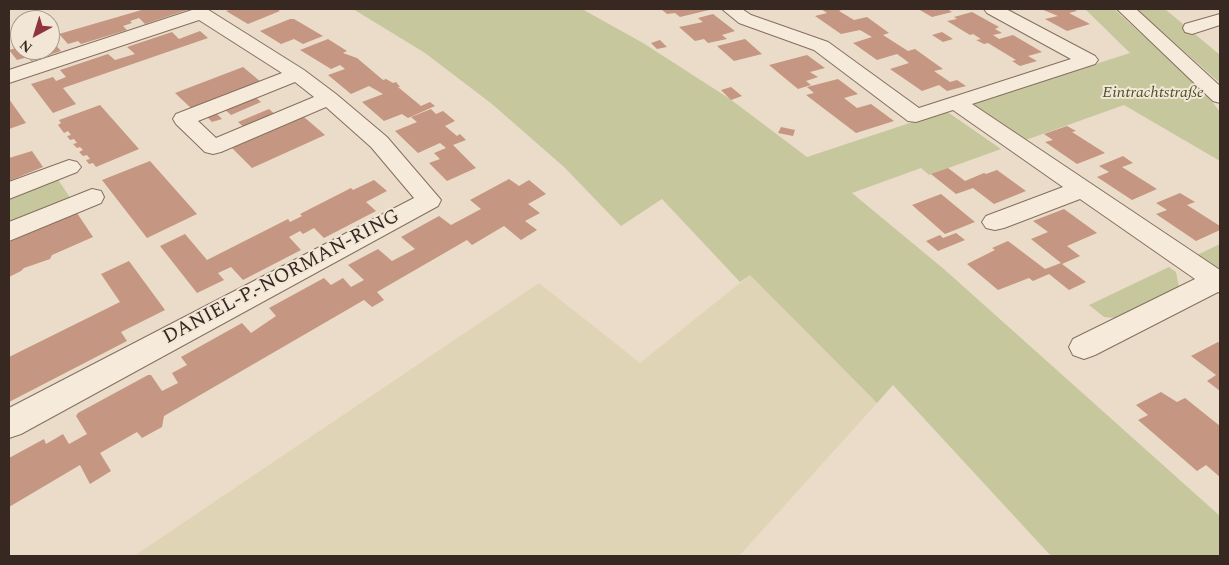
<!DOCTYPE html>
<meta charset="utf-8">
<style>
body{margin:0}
#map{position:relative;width:1229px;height:565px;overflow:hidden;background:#eadcc8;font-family:Spectral,serif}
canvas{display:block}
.frame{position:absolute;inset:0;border:10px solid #372921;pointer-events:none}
.north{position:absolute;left:10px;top:10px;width:50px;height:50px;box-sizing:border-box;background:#f2e7d7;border:1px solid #a79b8e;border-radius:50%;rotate:219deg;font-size:14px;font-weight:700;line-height:20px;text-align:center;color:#372921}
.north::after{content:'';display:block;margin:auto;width:18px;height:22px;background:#8e3540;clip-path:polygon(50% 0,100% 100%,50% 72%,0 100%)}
</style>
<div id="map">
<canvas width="1229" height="565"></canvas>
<div class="frame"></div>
<div class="north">N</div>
</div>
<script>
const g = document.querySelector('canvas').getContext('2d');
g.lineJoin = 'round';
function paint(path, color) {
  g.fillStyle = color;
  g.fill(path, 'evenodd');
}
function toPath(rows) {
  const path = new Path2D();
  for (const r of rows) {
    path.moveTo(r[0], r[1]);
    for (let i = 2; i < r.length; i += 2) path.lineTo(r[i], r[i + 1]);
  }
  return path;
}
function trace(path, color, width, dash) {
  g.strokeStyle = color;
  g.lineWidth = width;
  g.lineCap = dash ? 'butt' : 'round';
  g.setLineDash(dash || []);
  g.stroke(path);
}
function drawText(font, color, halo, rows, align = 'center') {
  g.font = font + ' Spectral,serif';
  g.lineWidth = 4;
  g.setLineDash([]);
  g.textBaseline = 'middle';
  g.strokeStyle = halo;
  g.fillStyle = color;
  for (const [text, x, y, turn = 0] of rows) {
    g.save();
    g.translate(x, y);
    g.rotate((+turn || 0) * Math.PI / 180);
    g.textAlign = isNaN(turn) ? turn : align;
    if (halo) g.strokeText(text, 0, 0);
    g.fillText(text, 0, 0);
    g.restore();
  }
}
paint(toPath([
 [750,275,877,403,739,556,134,556,539,283,640,363]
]), '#dfd4b6');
paint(toPath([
 [353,9,582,9,643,43,730,99,807,157,946,111,1001,149,929,175,921,168,852,193,945,270,1220,516,1220,556,1051,556,893,385,877,403,750,275,740,282,662,199,621,226,564,167,492,104,425,53],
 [1085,9,1114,9,1204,91,1220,112,1220,161,1124,105,1023,141,968,105,1130,53],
 [1136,9,1165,9,1220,55,1220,83],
 [46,178,57,178,71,199,65,206,9,229,9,193],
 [1220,244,1220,273,1193,257],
 [1169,267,1176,272,1179,287,1115,318,1104,317,1089,305]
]), '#c7c79d');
paint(toPath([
 [145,9,187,10,145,24,139,18,130,21,132,23,123,26,127,30,81,44,78,41,68,44,59,34],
 [233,9,276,9,280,11,248,24,226,11],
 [661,9,707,9,709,10,680,17,675,13,667,14],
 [821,9,844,9,839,11,854,20,867,17,889,33,883,35,908,51,915,49,943,69,934,71,950,82,957,80,966,86,947,91,939,85,922,91,890,69,909,63,904,59,897,54,877,60,853,43,872,37,860,30,841,34,815,16,827,13],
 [918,9,947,9,952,12,932,17],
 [1041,9,1073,9,1077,11,1069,13,1090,24,1067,31,1045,19,1058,16],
 [972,12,999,27,995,29,1002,33,993,35,999,39,1013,35,1042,52,1028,56,1037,61,1020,66,1012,61,1016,60,988,43,984,44,976,40,981,39,973,34,970,35,947,21,957,19,954,17],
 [713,14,735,31,722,35,727,39,708,43,704,39,695,41,679,27,703,22,698,18],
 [290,19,294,19,323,36,303,44,294,39,281,44,260,31],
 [200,31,208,38,63,88,76,104,53,113,31,84,53,77,56,81,66,77,60,70,108,54,115,60,135,54,127,47,172,32,179,39],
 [942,32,953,39,943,42,932,35],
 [50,39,61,51,31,61,28,57,17,60,9,50,20,47,20,50,50,50],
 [328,39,347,51,343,53,357,58,383,80,386,79,393,83,396,82,400,87,398,87,421,106,430,102,435,106,408,118,402,114,384,121,362,102,383,94,369,86,351,94,328,75,345,69,340,65,331,69,300,50],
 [745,39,762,54,734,61,717,46],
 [660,40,667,47,657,49,651,43],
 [807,55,825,68,810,72,818,77,806,81,811,85,798,89,769,65],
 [243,67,261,82,192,109,175,93],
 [838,79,858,94,844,98,857,108,871,104,894,121,856,133,806,95,814,93,807,87],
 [731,87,742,96,731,100,721,90],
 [253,95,261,102,231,115,222,107],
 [9,99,26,123,9,129],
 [100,105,139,149,96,167,93,163,89,164,86,160,90,159,87,155,83,156,79,152,83,150,80,147,77,148,73,144,77,143,74,139,70,140,67,136,71,135,68,131,64,133,58,125,61,123,59,120],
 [269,109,278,117,247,130,238,122],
 [431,109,436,114,443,111,455,121,445,126,457,136,460,134,466,140,453,145,476,168,447,181,429,163,440,159,434,153,446,148,440,143,418,153,395,131,417,122,411,117],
 [214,111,222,119,212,122,204,114],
 [304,117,325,135,252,168,232,148],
 [1067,126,1076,131,1072,132,1105,153,1077,164,1045,142,1053,140,1044,134],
 [781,127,795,130,793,136,778,133],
 [32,151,43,167,9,181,9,158],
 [1123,156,1133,163,1122,167,1157,189,1132,200,1097,177,1109,172,1099,166],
 [150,161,197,214,147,238,102,180],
 [948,168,965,181,984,173,986,174,997,170,1026,191,994,204,973,188,956,194,931,174],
 [509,179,519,186,529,180,546,194,528,204,540,213,525,221,537,230,521,240,504,226,472,245,467,240,377,292,384,300,372,307,364,300,164,416,162,427,142,438,137,432,100,453,111,471,90,484,80,465,9,507,9,458,44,439,46,444,63,434,69,444,87,434,76,416,78,413,148,375,151,375,162,391,178,383,172,373,187,365,181,357,242,323,251,333,276,316,269,308,324,278,331,285,343,278,351,287,364,280,348,265,378,249,392,261,415,249,401,237,439,216,451,225,481,209,470,200],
 [374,180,387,191,366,202,376,211,324,238,314,228,303,234,300,231,289,237,301,250,243,280,231,267,218,273,224,280,197,293,160,246,185,234,207,260,288,219,290,222,302,216,300,214,351,188,353,190],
 [1180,193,1195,202,1187,205,1220,226,1220,230,1196,241,1156,214,1167,210,1156,203],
 [941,194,975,222,945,234,912,205],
 [1064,209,1097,233,1067,246,1080,256,1062,264,1086,282,1069,290,1049,274,1033,281,1029,278,998,290,967,264,995,250,992,248,1008,241,1045,269,1061,263,1031,239,1048,232,1033,221],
 [77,213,93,237,52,255,50,259,24,268,21,271,9,277,9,242],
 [956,233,965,240,938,251,926,241,940,235,943,238],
 [129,261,165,310,121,332,127,341,9,402,9,357,120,302,101,274],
 [1218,342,1220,343,1220,391,1207,381,1216,375,1191,356],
 [1161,392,1177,402,1185,398,1220,426,1220,477,1206,465,1197,471,1138,420,1148,415,1136,405]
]), '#c59682');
const street = toPath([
 [195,9,207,9,304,70,336,94,387,137,441,200,438,206,21,434,9,438,9,408,414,198,371,147,326,107,221,152,213,154,205,152,176,124,173,119,176,114,282,73,199,20,9,83,9,70,195,9],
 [295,82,314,97,216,138,198,121,295,82],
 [722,9,742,9,751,15,828,42,919,108,1071,59,987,13,984,9,1006,9,1095,56,1098,60,1095,64,972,104,1220,270,1220,293,1218,292,1095,355,1084,359,1073,355,1069,347,1073,339,1195,279,1080,199,1004,228,995,230,986,228,982,222,986,216,1063,187,953,110,916,122,908,121,814,50,739,23,722,9],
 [1117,9,1136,9,1220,86,1220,103,1213,101,1117,9],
 [1220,14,1220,25,1192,34,1185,32,1183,28,1185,24,1220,14],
 [69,160,77,162,81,167,77,172,9,199,9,182,69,160],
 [92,189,101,191,104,197,101,203,9,241,9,222,92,189]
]);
trace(street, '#856f5f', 2);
paint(street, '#f6ebdb');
drawText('italic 16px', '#4c512a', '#f2e7d7', [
 ["Eintrachtstraße",1153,94]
]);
drawText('20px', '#372921', '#f2e7d7', [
 ["DANIEL-P.-NORMAN-RING",282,278,-28]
]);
</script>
